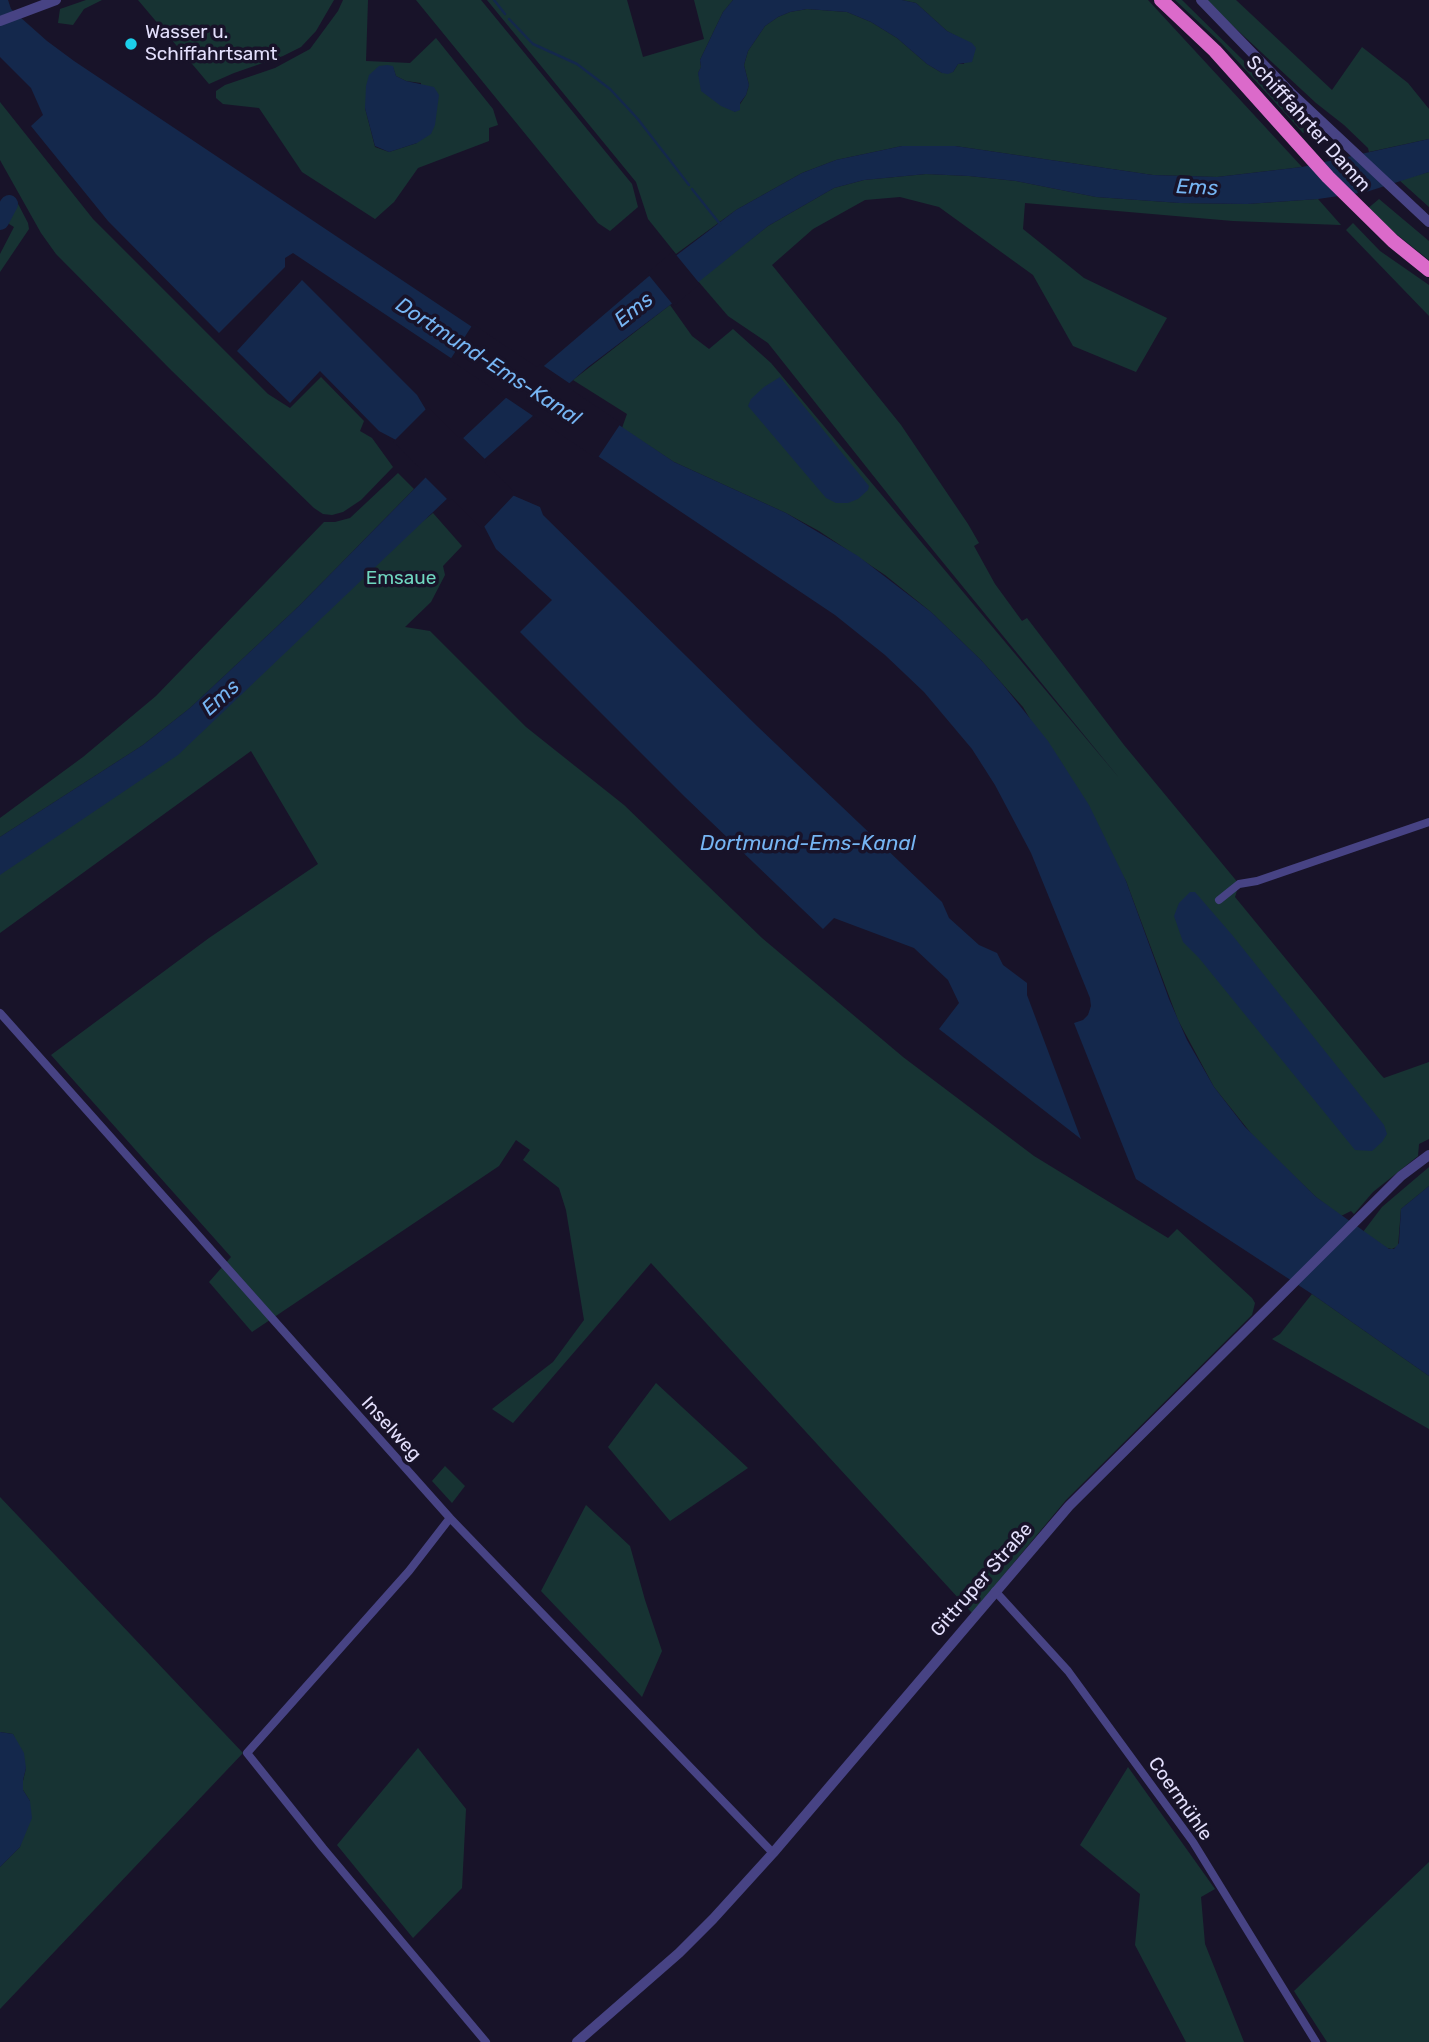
<!DOCTYPE html>
<meta charset="utf-8">
<style>
body{margin:0}
canvas{display:block;background:#181329}
</style>
<canvas width="1429" height="2042"></canvas>
<script>
const g = document.querySelector('canvas').getContext('2d');
g.lineJoin = 'round';
function paint(path, color) {
  g.fillStyle = color;
  g.fill(path, 'evenodd');
}
function toPath(rows) {
  const path = new Path2D();
  for (const r of rows) {
    path.moveTo(r[0], r[1]);
    for (let i = 2; i < r.length; i += 2) path.lineTo(r[i], r[i + 1]);
  }
  return path;
}
function trace(path, color, width, dash) {
  g.strokeStyle = color;
  g.lineWidth = width;
  g.lineCap = dash ? 'butt' : 'round';
  g.setLineDash(dash || []);
  g.stroke(path);
}
function drawText(font, color, halo, rows, align = 'center') {
  g.font = font + ' Rubik,sans-serif';
  g.lineWidth = 7;
  g.setLineDash([]);
  g.textBaseline = 'middle';
  g.strokeStyle = halo;
  g.fillStyle = color;
  for (const [text, x, y, turn = 0] of rows) {
    g.save();
    g.translate(x, y);
    g.rotate((+turn || 0) * Math.PI / 180);
    g.textAlign = isNaN(turn) ? turn : align;
    if (halo) g.strokeText(text, 0, 0);
    g.fillText(text, 0, 0);
    g.restore();
  }
}
paint(toPath([
 [86,0,102,0,84,9,73,25,58,23,60,9],
 [138,0,334,0,316,31,301,47,283,56,234,73,209,84],
 [343,0,368,0,366,61,410,63,436,38,493,109,498,125,489,128,489,141,418,168,394,202,375,219,302,172,259,108,223,104,216,98,216,91,225,85,275,68,310,49,338,11],
 [393,67,396,76,406,81,421,83,417,143,389,152,375,147,365,108],
 [416,0,481,0,632,184,638,207,610,231,598,223],
 [487,0,627,0,643,57,704,39,694,0,733,0,723,12,711,37,700,60,701,67,698,73,701,83,735,112,746,95,749,85,744,65,748,51,765,26,778,17,790,12,807,9,847,12,871,22,897,38,927,64,942,73,953,72,958,64,964,64,969,43,947,31,916,3,902,0,1148,0,1302,167,1217,177,1153,175,955,146,902,146,836,160,802,173,736,210,676,254,648,219,636,182],
 [1175,0,1182,0,1312,128,1303,133,1221,43],
 [1205,0,1236,0,1332,90,1362,47,1408,83,1429,109,1429,139,1369,152,1368,148,1344,125,1316,103],
 [0,102,93,219,268,394,290,408,321,377,364,421,360,431,372,438,393,467,361,500,343,512,332,515,323,514,314,508,172,371,56,254,41,233,0,160],
 [1429,172,1429,207,1399,180],
 [926,174,969,176,1016,181,1096,197,1180,203,1247,204,1318,199,1341,225,1233,221,1025,203,1023,229,1084,278,1167,318,1136,372,1073,346,1033,275,939,207,900,197,865,200,813,229,772,265,901,425,968,524,979,543,974,546,995,584,1022,621,1027,618,1124,745,1239,884,1235,897,1381,1075,1384,1078,1429,1062,1429,1139,1419,1144,1418,1156,1373,1192,1354,1214,1351,1211,1341,1216,1316,1197,1254,1137,1214,1087,1178,1020,1126,881,1023,707,981,660,931,612,885,575,819,531,786,513,674,462,622,428,627,414,573,380,670,305,692,336,709,349,733,329,771,363,1120,779,910,522,768,343,728,316,698,281,768,226,834,188,864,180],
 [1379,199,1429,241,1429,260,1366,210],
 [16,200,28,223,29,229,0,272,0,254,14,227,6,222],
 [1353,223,1380,251,1429,285,1429,316,1346,230],
 [398,473,414,489,299,606,190,708,143,745,0,837,0,818,83,757,156,696,324,522,335,522,350,518],
 [433,513,462,546,443,566,445,575,431,602,405,627,430,631,526,727,624,805,762,938,903,1057,1034,1156,1168,1238,1177,1229,1252,1298,1255,1303,1252,1315,1066,1500,972,1613,651,1263,513,1423,492,1409,553,1362,584,1320,566,1210,559,1188,523,1160,530,1150,516,1140,499,1166,252,1332,209,1282,231,1257,51,1055,209,938,318,864,251,751,0,933,0,859,26,844],
 [1429,1167,1429,1186,1401,1209,1398,1246,1392,1249,1387,1248,1363,1232,1382,1207],
 [1312,1294,1429,1376,1429,1429,1272,1339,1280,1334],
 [656,1383,748,1468,670,1521,608,1447],
 [445,1466,465,1486,452,1503,432,1481],
 [0,1497,243,1753,0,2009,0,1867,20,1847,30,1801,23,1790,23,1781,26,1768,13,1734,0,1732],
 [586,1505,630,1546,645,1600,662,1651,642,1697,541,1591],
 [418,1748,466,1809,462,1888,413,1938,337,1845],
 [1128,1767,1215,1889,1201,1897,1205,1944,1244,2042,1186,2042,1135,1945,1140,1894,1080,1845],
 [1429,1862,1429,2042,1327,2042,1294,1991]
]), '#173333');
paint(toPath([
 [0,0,8,0,11,9,47,41,74,61,538,371,648,277,736,210,802,173,836,160,902,146,955,146,1153,175,1217,177,1302,167,1429,139,1429,172,1366,192,1318,199,1247,204,1180,203,1096,197,1016,181,969,176,926,174,864,180,834,188,768,226,670,305,588,367,564,388,674,462,786,513,858,556,931,612,981,660,1004,686,1048,741,1089,805,1126,881,1169,999,1187,1040,1214,1087,1245,1127,1316,1197,1389,1249,1394,1249,1399,1243,1401,1209,1429,1186,1429,1376,1312,1294,1136,1179,1074,1023,1083,1020,1088,1015,1091,1006,1090,998,1031,853,995,785,972,749,924,692,885,655,835,615,535,414,480,463,512,495,540,507,543,515,757,726,942,902,949,918,979,945,997,953,1003,965,1027,983,1027,995,1081,1139,939,1029,959,1003,948,980,914,948,834,918,823,929,685,797,520,632,552,600,496,549,483,524,452,494,178,755,0,875,0,837,143,745,190,708,299,606,430,473,396,440,379,431,320,371,290,403,237,351,302,280,417,395,426,410,459,442,508,396,293,253,285,258,285,267,219,333,108,221,31,126,43,115,31,88,0,57],
 [733,0,902,0,916,3,947,31,972,43,976,48,972,62,958,64,953,72,948,74,942,73,927,64,897,38,871,22,847,12,807,9,790,12,778,17,765,26,748,51,744,65,749,85,746,95,740,103,740,110,735,112,721,106,701,91,698,73,701,67,700,60,711,37,723,12],
 [387,65,393,66,396,76,406,81,434,87,439,95,435,125,431,134,417,143,389,152,375,146,365,108,366,86,369,75,379,66],
 [780,377,869,486,868,490,858,499,848,503,836,503,826,498,748,406,751,399,764,387],
 [1190,892,1195,892,1233,936,1384,1125,1387,1134,1382,1142,1372,1151,1355,1150,1199,958,1183,942,1174,916,1179,903],
 [0,1732,13,1734,24,1753,26,1768,23,1780,23,1790,30,1801,32,1818,20,1847,0,1867]
]), '#14284c');
paint(toPath([
 [673,251,700,284,674,306,647,273],
 [473,324,537,367,541,364,572,385,569,388,621,423,597,459,450,360],
 [428,407,459,438,461,436,487,461,485,463,516,493,482,529,452,499,449,501,423,475,425,473,393,442]
]), '#181329');
trace(toPath([
 [494,0,505,14],
 [509,19,533,44,577,64,610,89,637,118,689,185],
 [692,189,720,224]
]), '#14284c', 2.5);
trace(toPath([
 [0,221,9,204]
]), '#14284c', 18);
trace(toPath([
 [1219,900,1239,884,1257,881,1429,822],
 [0,1013,450,1518,773,1853],
 [450,1518,409,1571,247,1753,323,1848,486,2042],
 [995,1591,1068,1671,1193,1842,1316,2042]
]), '#474384', 8);
trace(toPath([
 [1201,0,1292,94,1429,222],
 [0,21,56,0],
 [577,2042,679,1953,713,1919,773,1853,1069,1506,1401,1176,1429,1155]
]), '#474384', 10);
trace(toPath([
 [1161,0,1215,51,1328,177,1393,241,1429,270]
]), '#db6aca', 14);
for (const [x, y, r, color] of [
 [131,44,7,"#1ccfea"]
]) {
  const dot = new Path2D();
  dot.arc(x, y, r, 0, 2 * Math.PI);
  g.fillStyle = color;
  g.fill(dot);
  trace(dot, '#181329', 2.5);
}
drawText('19px', '#e3dffc', '#181329', [
 ["Wasser u.",145,33],
 ["Schiffahrtsamt",145,55]
], 'left');
drawText('19px', '#e3dffc', '#181329', [
 ["Schifffahrter Damm",1308,124,48],
 ["Inselweg",391,1429,48],
 ["Gittruper Straße",982,1580,-49],
 ["Coermühle",1180,1799,55]
]);
drawText('19px', '#70d7c0', '#181329', [
 ["Emsaue",401,579]
]);
drawText('italic 21px', '#76b5f3', '#181329', [
 ["Ems",1197,188,3],
 ["Ems",634,310,-38],
 ["Dortmund-Ems-Kanal",488,362,33],
 ["Ems",221,698,-42],
 ["Dortmund-Ems-Kanal",808,844]
]);
</script>
